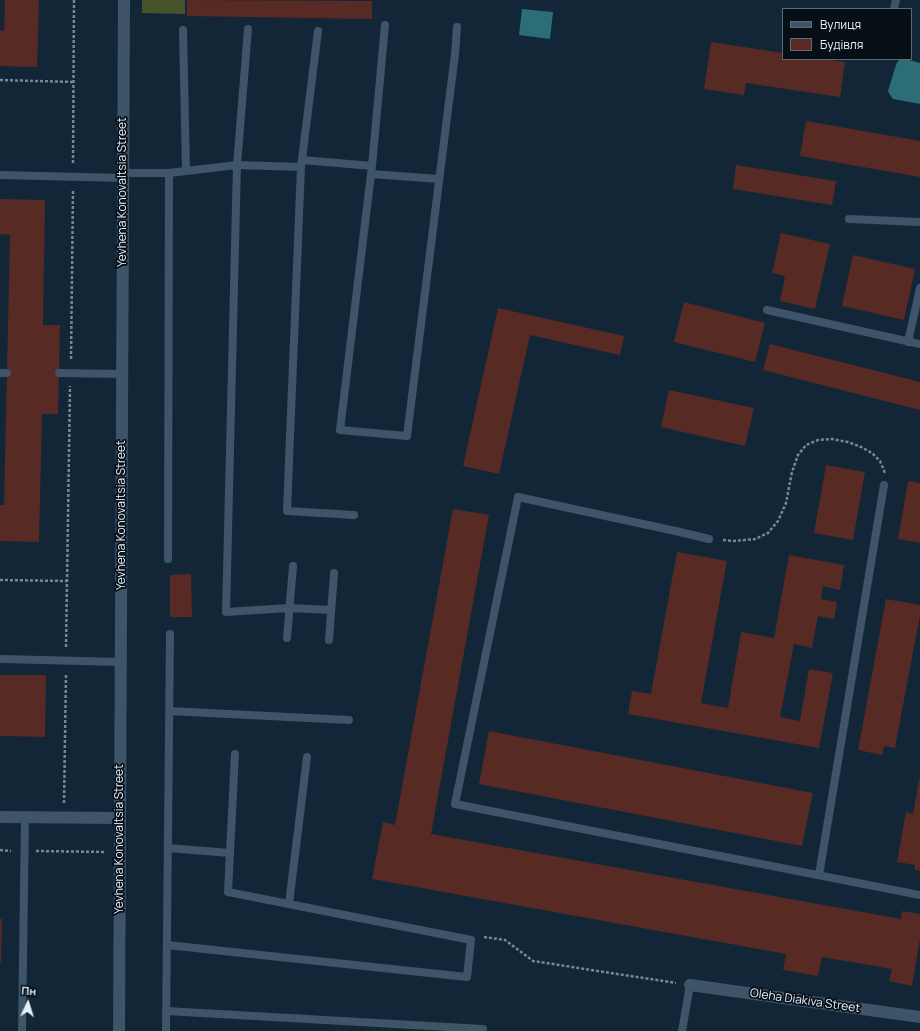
<!DOCTYPE html>
<meta charset="utf-8">
<style>
body{margin:0}
#map{position:relative;width:920px;height:1031px;overflow:hidden;background:#122638;font-family:Manrope,sans-serif}
canvas{display:block}
.legend{position:absolute;left:782px;top:8px;width:130px;height:52px;box-sizing:border-box;background:#060f16;border:1px solid #5f6972;margin:0;padding:5px 7px;list-style:none;font-size:12px;color:#e4f1fd}
.legend li{display:flex;align-items:center;gap:8px;height:20px}
.legend b{width:20px;border:1px solid #5f6972}
.north{position:absolute;left:8px;top:983px;width:40px;height:40px;-webkit-text-stroke:3px #060f16;paint-order:stroke;rotate:4deg;font-size:11px;font-weight:700;line-height:16px;text-align:center;color:#e4f1fd}
.north::after{content:'';display:block;margin:auto;width:14px;height:18px;background:#e4f1fd;clip-path:polygon(50% 0,100% 100%,50% 72%,0 100%)}
</style>
<div id="map">
<canvas width="920" height="1031"></canvas>
<ul class="legend">
<li><b style="height:5px;background:#3e5468"></b>Вулиця</li>
<li><b style="height:11px;background:#572a23"></b>Будівля</li>
</ul>
<div class="north">Пн</div>
</div>
<script>
const g = document.querySelector('canvas').getContext('2d');
g.lineJoin = 'round';
function paint(path, color) {
  g.fillStyle = color;
  g.fill(path, 'evenodd');
}
function toPath(rows) {
  const path = new Path2D();
  for (const r of rows) {
    path.moveTo(r[0], r[1]);
    for (let i = 2; i < r.length; i += 2) path.lineTo(r[i], r[i + 1]);
  }
  return path;
}
function trace(path, color, width, dash) {
  g.strokeStyle = color;
  g.lineWidth = width;
  g.lineCap = dash ? 'butt' : 'round';
  g.setLineDash(dash || []);
  g.stroke(path);
}
function drawText(font, color, halo, rows, align = 'center') {
  g.font = font + ' Manrope,sans-serif';
  g.lineWidth = 3.5;
  g.setLineDash([]);
  g.textBaseline = 'middle';
  g.strokeStyle = halo;
  g.fillStyle = color;
  for (const [text, x, y, turn = 0] of rows) {
    g.save();
    g.translate(x, y);
    g.rotate((+turn || 0) * Math.PI / 180);
    g.textAlign = isNaN(turn) ? turn : align;
    if (halo) g.strokeText(text, 0, 0);
    g.fillText(text, 0, 0);
    g.restore();
  }
}
paint(toPath([
 [142,0,185,0,185,14,142,13]
]), '#46522a');
paint(toPath([
 [522,9,553,12,550,39,519,35],
 [901,59,905,59,920,63,920,104,893,99,890,95,888,91,896,65,898,61]
]), '#2c6d78');
paint(toPath([
 [5,0,39,0,37,67,0,66,0,30,4,31],
 [187,0,372,1,372,19,187,16],
 [711,42,783,53,783,59,822,59,845,62,840,97,746,83,744,95,704,89],
 [806,121,920,141,920,177,800,156],
 [736,165,836,181,832,205,733,189],
 [0,199,45,200,43,325,60,325,59,373,58,414,42,414,39,542,0,541,0,505,4,505,10,235,0,234],
 [781,233,830,244,815,309,780,301,785,276,772,273],
 [853,255,915,269,904,320,842,306],
 [684,302,765,323,755,362,674,342],
 [498,308,624,336,620,355,530,335,499,474,463,466],
 [770,344,920,382,920,410,763,370],
 [669,390,754,408,745,446,661,427],
 [826,465,865,472,853,540,814,533],
 [908,481,920,483,920,543,898,539],
 [453,509,489,515,431,834,901,919,902,911,920,914,920,939,912,986,889,981,892,969,822,957,818,976,783,970,786,954,372,879,383,822,395,825],
 [677,552,727,561,701,703,728,708,741,632,774,638,789,555,844,565,840,590,823,586,821,599,837,602,834,619,818,616,812,648,794,644,780,717,800,721,809,669,833,673,819,748,628,714,632,691,651,694],
 [191,574,192,617,170,617,170,575],
 [886,599,920,605,920,615,895,748,884,746,882,755,858,750],
 [0,675,46,675,45,737,0,736],
 [489,731,813,793,802,846,479,784],
 [919,780,920,780,920,871,915,870,915,865,897,862,906,812,913,814],
 [0,919,2,919,1,962,0,962]
]), '#572a23');
trace(toPath([
 [0,80,74,82],
 [73,163,74,0],
 [71,359,73,190],
 [723,540,734,541,755,539,768,533,778,521,786,503,792,472,798,455,806,445,818,440,832,439,848,442,861,447,872,453,880,461,885,473],
 [0,580,67,581],
 [66,647,70,386],
 [64,803,66,674],
 [0,850,11,851],
 [36,851,105,852],
 [484,937,505,940,533,961,676,983]
]), '#778797', 2.5, [3, 2]);
trace(toPath([
 [894,9,896,0],
 [385,25,372,166,340,430,407,436,455,54,457,27],
 [248,29,237,165,226,612,289,608,331,610],
 [183,30,186,171],
 [318,31,301,167,287,511,354,515],
 [302,160,372,166],
 [123,173,169,173,237,165,301,167],
 [371,174,439,179],
 [0,175,124,178],
 [849,219,920,222],
 [767,310,920,344],
 [908,342,920,288],
 [0,373,7,373],
 [59,373,122,374],
 [709,539,680,532,518,497,455,804,920,895],
 [168,559,169,173],
 [287,638,293,566],
 [329,640,334,573],
 [1,659,121,662],
 [169,711,349,720],
 [168,848,230,853],
 [819,875,884,485],
 [289,904,307,757],
 [167,945,467,977,471,940,228,892,235,754],
 [166,1011,483,1029],
 [22,1031,25,817],
 [166,1031,170,634],
 [682,1031,690,985]
]), '#3e5468', 8);
trace(toPath([
 [0,817,120,818],
 [690,985,920,1017],
 [119,1031,124,0]
]), '#3e5468', 12);
drawText('12px', '#e4f1fd', '#060f16', [
 ["Yevhena Konovaltsia Street",123,192,-90],
 ["Yevhena Konovaltsia Street",122,515,-90],
 ["Yevhena Konovaltsia Street",120,839,-90],
 ["Oleha Diakiva Street",805,1001,8]
]);
</script>
